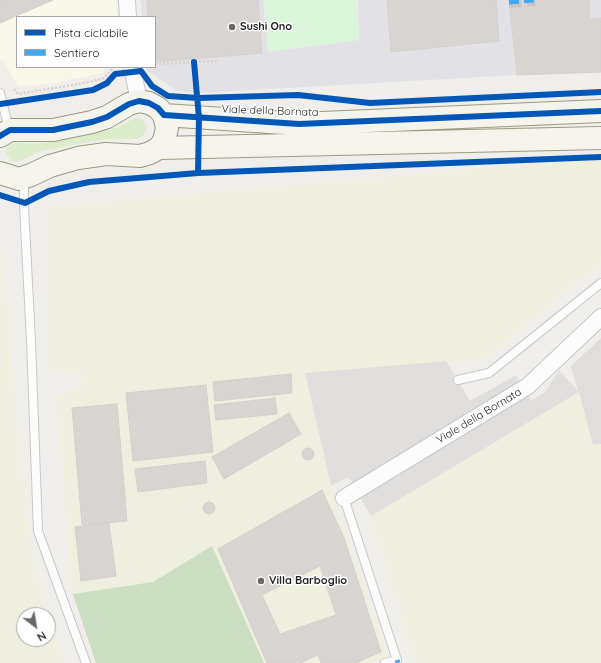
<!DOCTYPE html>
<style>
body{margin:0}
#map{position:relative;width:601px;height:663px;overflow:hidden;background:#f0eeeb;font-family:Quicksand,sans-serif}
canvas{display:block}
.legend{position:absolute;left:16px;top:16px;width:140px;height:52px;box-sizing:border-box;background:#fff;border:1px solid #a7a7a7;margin:0;padding:5px 7px;list-style:none;font-size:12px;color:#222}
.legend li{display:flex;align-items:center;gap:8px;height:20px}
.legend b{width:20px;border:1px solid #a7a7a7}
.north{position:absolute;left:16px;top:607px;width:40px;height:40px;box-sizing:border-box;background:#fff;border:1px solid #a7a7a7;border-radius:50%;rotate:149deg;font-size:11px;font-weight:700;line-height:16px;text-align:center;color:#222}
.north::after{content:'';display:block;margin:auto;width:14px;height:18px;background:#6a6968;clip-path:polygon(50% 0,100% 100%,50% 72%,0 100%)}
</style>
<div id="map">
<canvas width="601" height="663"></canvas>
<ul class="legend">
<li><b style="height:5px;background:#0057b8"></b>Pista ciclabile</li>
<li><b style="height:5px;background:#3fa9f5"></b>Sentiero</li>
</ul>
<div class="north">N</div>
</div>
<script>
const g = document.querySelector('canvas').getContext('2d');
g.lineJoin = 'round';
function paint(path, color) {
  g.fillStyle = color;
  g.fill(path, 'evenodd');
}
function toPath(rows) {
  const path = new Path2D();
  for (const r of rows) {
    if (r.length === 3) {
      path.moveTo(r[0] + r[2], r[1]);
      path.arc(r[0], r[1], r[2], 0, 2 * Math.PI);
      continue;
    }
    path.moveTo(r[0], r[1]);
    for (let i = 2; i < r.length; i += 2) path.lineTo(r[i], r[i + 1]);
  }
  return path;
}
function trace(path, color, width, dash) {
  g.strokeStyle = color;
  g.lineWidth = width;
  g.lineCap = dash ? 'butt' : 'round';
  g.setLineDash(dash || []);
  g.stroke(path);
}
function drawText(font, color, halo, rows, align = 'center') {
  g.font = font + ' Quicksand,sans-serif';
  g.lineWidth = 3;
  g.setLineDash([]);
  g.textBaseline = 'middle';
  g.strokeStyle = halo;
  g.fillStyle = color;
  for (const [text, x, y, turn = 0] of rows) {
    g.save();
    g.translate(x, y);
    g.rotate((+turn || 0) * Math.PI / 180);
    g.textAlign = isNaN(turn) ? turn : align;
    if (halo) g.strokeText(text, 0, 0);
    g.fillText(text, 0, 0);
    g.restore();
  }
}
paint(toPath([
 [601,338,601,444,593,445,571,366]
]), '#dfdedc');
paint(toPath([
 [0,0,116,0,117,17,17,17,17,67,106,67,102,73,54,83,19,87,3,60,0,61]
]), '#f8f7e8');
paint(toPath([
 [601,158,601,262,485,359,305,373,337,509,389,658,370,663,264,663,212,546,154,582,73,594,56,398,84,385,81,374,48,369,47,207],
 [0,238,26,514,42,603,47,615,24,615,24,639,48,639,48,617,66,663,0,663],
 [579,392,593,445,601,444,601,663,416,663,371,516]
]), '#efefdf');
paint(toPath([
 [135,118,143,120,147,127,144,135,138,139,105,139,41,151,18,162,11,161,6,154,8,146,14,142,33,144,46,143,104,131,116,128]
]), '#ddeccb');
paint(toPath([
 [212,546,264,663,96,663,73,594,153,582]
]), '#cbdec1');
paint(toPath([
 [263,0,358,0,359,40,268,52]
]), '#daf5da');
paint(toPath([
 [446,361,470,401,516,375,531,401,545,392,559,370,579,392,371,516,348,477,331,486,305,373]
]), '#e0dfde');
paint(toPath([
 [141,0,147,0,148,17,142,17],
 [258,0,263,0,268,52,359,40,358,0,387,0,391,52,498,41,496,0,509,0,517,75,198,93,177,91,146,70,146,67,155,67,155,62,262,53],
 [589,0,601,0,601,18,590,19]
]), '#e2e1e5');
const building = toPath([
 [0,0,53,0,0,23,0,0],
 [147,0,258,0,262,53,155,62,155,17,148,17,147,0],
 [387,0,496,0,499,41,391,52,387,0],
 [509,0,589,0,590,19,601,18,601,72,517,75,509,0],
 [291,374,292,393,215,401,213,382,291,374],
 [206,385,213,452,133,461,126,393,206,385],
 [275,398,277,414,216,420,214,405,275,398],
 [117,404,127,521,82,525,72,408,117,404],
 [289,413,301,434,224,479,212,457,289,413],
 [308,454,6],
 [205,461,207,483,138,492,135,469,205,461],
 [322,490,344,538,381,652,355,663,321,663,318,655,300,663,267,663,218,549,322,490],
 [320,566,336,615,280,634,262,595,320,566],
 [209,508,6],
 [109,523,116,576,81,581,75,527,109,523]
]);
paint(building, '#d7d4d2');
trace(building, '#d3d0cc', 1);
trace(toPath([
 [509,2,535,0]
]), '#c7c5c3', 12, [12, 6]);
const service = toPath([
 [0,93,9,129],
 [24,179,24,206,31,341,38,531,86,663],
 [458,380,489,373,601,283],
 [344,498,397,660,385,663]
]);
const minor = toPath([
 [127,0,128,17],
 [132,67,139,101],
 [344,498,528,386,601,317]
]);
const secondary = toPath([
 [164,115,299,124,601,111],
 [0,136,10,130,53,130,92,122,107,117,129,104,139,101,149,103,158,108,164,115,167,128,164,141,159,148,150,153,140,156,106,154,78,158,50,166,31,175,19,179,0,173],
 [159,148,601,138]
]);
trace(service, '#c9c8c7', 10);
trace(minor, '#c9c8c7', 18);
trace(secondary, '#999a82', 24);
trace(toPath([
 [194,62,198,97],
 [155,64,218,61],
 [14,89,18,94,90,82,104,78,114,67]
]), '#dccecd', 2.5, [2, 2]);
trace(service, '#fdfcfc', 8);
trace(minor, '#fdfcfc', 16);
trace(secondary, '#f4f4ed', 22);
trace(toPath([
 [509,2,535,0],
 [397,660,398,663]
]), '#3fa9f5', 5, [10, 5]);
trace(toPath([
 [194,62,199,118,198,173],
 [0,104,93,90,107,83,115,74,141,71,152,86,168,96,198,98,298,95,370,103,601,92],
 [0,136,10,130,53,130,92,122,107,117,129,104,139,101,149,103,158,108,164,115,299,124,601,111],
 [0,195,25,203,49,191,89,182,198,173,601,157]
]), '#0057b8', 6);
for (const [x, y, r, color] of [
 [232,27,4,"#6a6968"],
 [261,581,4,"#6a6968"]
]) {
  const dot = new Path2D();
  dot.arc(x, y, r, 0, 2 * Math.PI);
  g.fillStyle = color;
  g.fill(dot);
  trace(dot, '#fff', 1.5);
}
drawText('bold 11px', '#222', '#fff', [
 ["Sushi Ono",240,27],
 ["Villa Barboglio",269,581]
], 'left');
drawText('11px', '#222', '#fff', [
 ["Viale della Bornata",270,111,2],
 ["Viale della Bornata",479,416,-31]
]);
</script>
